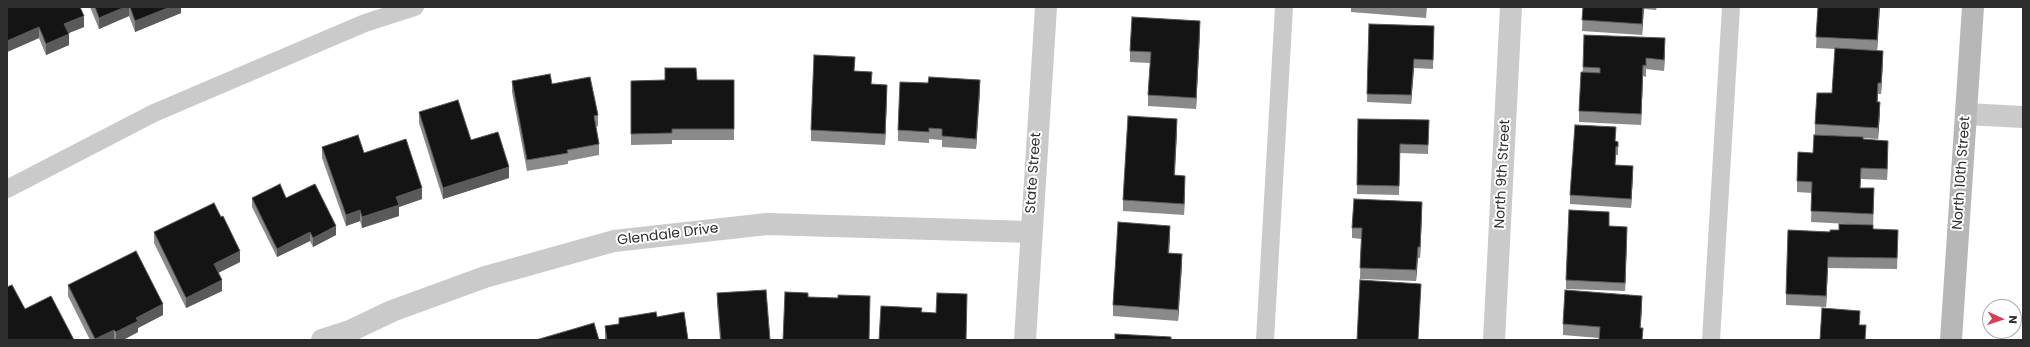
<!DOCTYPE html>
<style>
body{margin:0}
#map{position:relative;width:2030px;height:347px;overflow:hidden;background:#fff;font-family:Poppins,sans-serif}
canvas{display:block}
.frame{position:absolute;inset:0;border:8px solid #2d2d2d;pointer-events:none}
.north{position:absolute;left:1982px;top:299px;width:40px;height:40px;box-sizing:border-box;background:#fff;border:1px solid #ababab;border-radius:50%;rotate:93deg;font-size:11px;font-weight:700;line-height:16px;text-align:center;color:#2d2d2d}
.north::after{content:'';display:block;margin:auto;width:14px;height:18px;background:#d43f56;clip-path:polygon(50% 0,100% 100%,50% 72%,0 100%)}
</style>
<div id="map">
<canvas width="2030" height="347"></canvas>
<div class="frame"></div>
<div class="north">N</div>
</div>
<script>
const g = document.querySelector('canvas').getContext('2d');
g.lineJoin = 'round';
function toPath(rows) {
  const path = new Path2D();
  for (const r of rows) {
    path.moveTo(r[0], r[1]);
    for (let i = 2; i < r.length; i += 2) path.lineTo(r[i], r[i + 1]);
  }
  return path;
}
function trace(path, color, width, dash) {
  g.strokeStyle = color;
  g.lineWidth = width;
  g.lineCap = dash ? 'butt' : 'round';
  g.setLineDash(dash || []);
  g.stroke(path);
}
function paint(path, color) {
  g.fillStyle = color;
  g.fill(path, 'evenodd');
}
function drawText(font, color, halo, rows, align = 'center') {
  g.font = font + ' Poppins,sans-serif';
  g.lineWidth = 4;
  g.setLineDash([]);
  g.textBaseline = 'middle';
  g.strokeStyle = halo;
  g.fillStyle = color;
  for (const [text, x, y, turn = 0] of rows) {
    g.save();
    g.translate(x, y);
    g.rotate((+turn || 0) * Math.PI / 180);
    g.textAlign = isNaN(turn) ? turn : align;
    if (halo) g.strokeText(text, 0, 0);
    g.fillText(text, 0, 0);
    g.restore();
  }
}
trace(toPath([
 [7,189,154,113,365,23,415,7],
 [1265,340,1284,7],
 [1711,340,1731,7]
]), '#cacaca', 18);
trace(toPath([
 [1966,114,2023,117],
 [322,340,350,331,392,311,485,277,614,241,767,224,1030,232],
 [1025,340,1046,7],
 [1494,340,1511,7]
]), '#cacaca', 22);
trace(toPath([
 [1951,340,1973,7]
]), '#b7b7b7', 22);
paint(toPath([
 [7,7,84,27,68,33,69,45,46,55,39,38,7,52],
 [90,7,181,7,181,13,135,32,129,16,99,29],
 [1351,7,1427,7,1426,18,1351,12],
 [1583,7,1657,7,1656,10,1644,9,1642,35,1582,31],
 [1818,7,1880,7,1877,50,1883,62,1881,94,1878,94,1878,102,1880,113,1878,139,1863,138,1863,139,1888,151,1887,180,1861,179,1860,188,1874,199,1873,229,1898,241,1897,269,1828,268,1826,307,1786,305,1786,294,1830,232,1868,225,1811,222,1812,193,1797,192,1797,181,1813,153,1815,135,1815,124,1832,93,1835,49,1816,48],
 [1369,24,1434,35,1433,69,1414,68,1411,104,1367,102],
 [1200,32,1196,109,1148,106,1148,95,1150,63,1130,62,1130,51],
 [1665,49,1664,71,1646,69,1646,77,1643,76,1641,125,1579,122,1579,111,1583,67],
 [854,71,887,96,885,145,811,141,811,130],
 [734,80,734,140,672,140,672,144,631,145,631,81],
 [512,81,552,84,598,115,598,126,596,127,599,144,599,155,568,161,568,164,527,171,512,92],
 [980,91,976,149,942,147,942,140,929,139,929,143,898,141,898,130],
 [419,112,471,140,509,178,443,199,419,123],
 [1358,119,1429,120,1428,154,1400,153,1399,195,1357,194],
 [1177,130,1175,175,1185,186,1184,215,1123,211,1123,200],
 [1616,141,1618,142,1618,155,1616,155,1615,165,1633,175,1631,208,1570,204,1570,195],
 [322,147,364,153,422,199,399,207,399,216,362,228,360,221,346,226,322,158],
 [252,198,286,198,336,235,313,247,310,241,277,257,252,207],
 [1422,213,1420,258,1418,258,1416,281,1360,279,1361,239,1352,238,1352,228],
 [154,232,240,262,218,273,222,291,186,308,154,243],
 [1627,236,1625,291,1566,289,1566,280],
 [1170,237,1169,253,1182,265,1178,321,1113,316,1113,305],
 [68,285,163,315,138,328,138,332,123,340,90,340,68,296],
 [717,293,770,340,720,340,717,304],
 [1642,307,1640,328,1599,338,1563,335,1563,324],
 [657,317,688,340,605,340,605,326]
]), '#8a8a8a');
paint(toPath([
 [125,7,129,7,129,16,99,29,99,18],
 [170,7,181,7,181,13,135,32,135,21],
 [1643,7,1644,7,1642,35,1642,24],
 [1879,7,1880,7,1877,51,1877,40],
 [84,16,84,27,64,35,64,24],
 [1200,21,1200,32,1196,109,1196,98],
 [39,27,39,38,7,52,7,41],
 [69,34,69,45,46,55,46,44],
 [1665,38,1665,49,1664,71,1664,60],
 [1883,51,1883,62,1881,94,1881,83],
 [1414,59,1414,68,1411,104,1411,95],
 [1643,65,1643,76,1641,125,1641,114],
 [980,80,980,91,976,149,976,139],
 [887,85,887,96,885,145,885,134],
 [1880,102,1880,113,1878,139,1878,128],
 [1177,119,1177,130,1174,186,1174,175],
 [1888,141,1888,151,1887,180,1887,169],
 [1633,166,1633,175,1631,208,1631,199],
 [509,167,509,178,443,199,443,188],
 [1185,176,1185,186,1184,215,1184,204],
 [422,188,422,199,399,207,399,216,362,228,362,217,396,197],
 [1422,202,1422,213,1420,258,1420,247],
 [360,210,360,221,346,226,346,215],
 [336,226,336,235,313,247,313,238],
 [1170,226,1170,237,1168,264,1168,253],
 [1627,227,1627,236,1625,291,1625,283],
 [310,232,310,241,277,257,277,249],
 [1418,247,1418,258,1416,281,1416,270],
 [240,251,240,262,214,275,214,264],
 [1182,254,1182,265,1178,321,1178,310],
 [1828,257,1828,268,1826,307,1826,296],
 [222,280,222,291,186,308,186,298],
 [1642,296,1642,307,1640,339,1640,328],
 [163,304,163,315,138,328,138,332,123,340,116,340,116,332,136,318],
 [114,330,114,340,95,340,95,339]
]), '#5a5a5a');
const building = toPath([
 [7,7,80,7,84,16,64,24,69,34,46,44,39,27,7,41,7,7],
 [95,7,125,7,99,18,95,7],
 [130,7,170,7,135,21,130,7],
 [1583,7,1643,7,1642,24,1582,20,1583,7],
 [1818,7,1879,7,1877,40,1816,37,1818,7],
 [1132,17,1200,21,1196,98,1148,95,1151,52,1130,51,1132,17],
 [1369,24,1434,26,1433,60,1414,59,1411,95,1367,94,1369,24],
 [1584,35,1665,38,1664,60,1646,58,1646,66,1643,65,1641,114,1579,111,1581,72,1600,73,1600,68,1583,67,1584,35],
 [1835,48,1883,51,1881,83,1878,83,1877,102,1880,102,1878,128,1815,124,1817,93,1832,93,1835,48],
 [814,55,855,57,854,71,872,72,871,84,887,85,885,134,811,130,814,55],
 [665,68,696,68,697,80,734,80,734,129,672,129,672,133,631,134,631,81,665,80,665,68],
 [550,74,552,84,590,77,598,115,594,116,599,144,567,150,568,153,527,160,512,81,550,74],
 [929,77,980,80,976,139,942,136,942,129,929,128,929,132,898,130,900,82,928,83,929,77],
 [458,100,471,140,498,132,509,167,443,188,419,112,458,100],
 [1128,116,1177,119,1174,175,1185,176,1184,204,1123,200,1128,116],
 [1358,119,1429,120,1428,145,1400,144,1399,186,1357,185,1358,119],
 [1575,125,1616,127,1615,141,1618,142,1618,147,1616,146,1615,165,1633,166,1631,199,1570,195,1575,125],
 [358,135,364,153,406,139,422,188,396,197,399,205,362,217,360,210,346,215,322,147,358,135],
 [1814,135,1863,137,1863,139,1888,141,1887,169,1861,168,1860,188,1874,188,1873,214,1811,211,1812,182,1797,181,1798,152,1813,153,1814,135],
 [280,184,286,198,315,184,336,226,313,238,310,232,277,249,252,198,280,184],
 [1354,199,1422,202,1420,247,1418,247,1416,270,1360,268,1362,228,1352,228,1354,199],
 [214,203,221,217,223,216,240,251,214,264,222,280,186,298,154,232,214,203],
 [1569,210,1609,212,1609,226,1627,227,1625,283,1566,280,1569,210],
 [1118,222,1170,226,1168,253,1182,254,1178,310,1113,305,1118,222],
 [1839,224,1873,225,1873,229,1898,230,1897,258,1828,257,1826,296,1786,294,1788,230,1830,232,1830,230,1839,230,1839,224],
 [136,251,163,304,136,318,138,321,116,332,114,330,95,339,68,285,136,251],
 [1360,280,1421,284,1418,340,1357,340,1360,280],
 [12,285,25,309,51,296,74,340,7,340,7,287,12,285],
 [766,290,770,340,721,340,717,293,766,290],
 [1565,290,1642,296,1640,328,1643,328,1642,340,1599,340,1600,327,1563,324,1565,290],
 [785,292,808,293,808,297,838,298,838,295,870,296,869,340,783,340,785,292],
 [937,293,967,294,966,340,879,340,881,306,922,308,921,312,936,313,937,293],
 [1822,308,1860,311,1859,325,1866,325,1865,340,1820,340,1822,308],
 [656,312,657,317,684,312,688,340,607,340,605,326,619,324,619,318,656,312],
 [594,323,599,340,536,340,594,323],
 [1115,334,1171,337,1171,340,1115,340,1115,334]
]);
paint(building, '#141414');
trace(building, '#5a5a5a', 1);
drawText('14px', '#2d2d2d', '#fff', [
 ["State Street",1034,173,-86],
 ["North 10th Street",1962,173,-86],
 ["North 9th Street",1503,174,-87],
 ["Glendale Drive",668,235,-7]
]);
</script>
